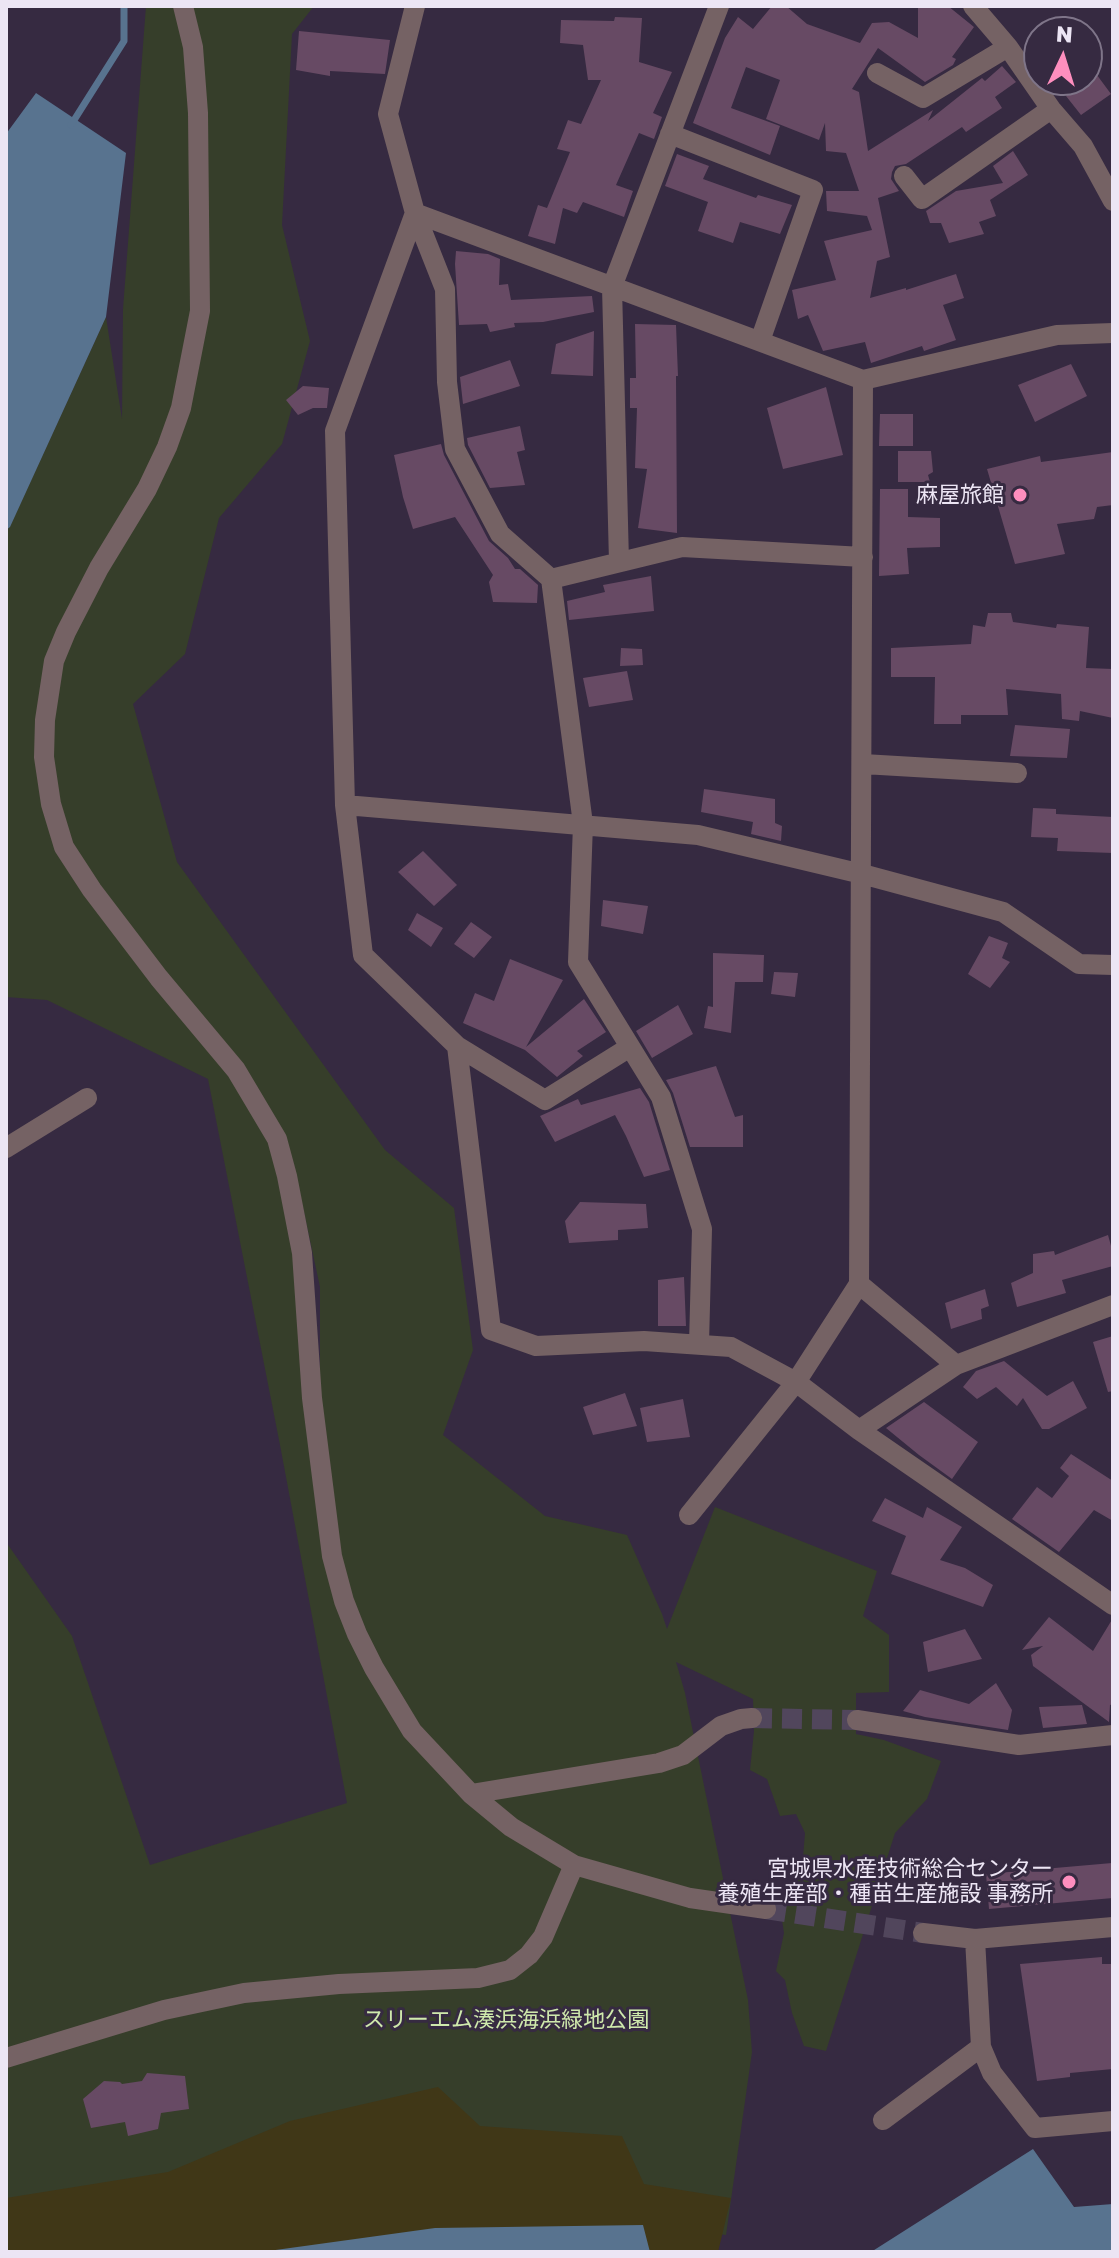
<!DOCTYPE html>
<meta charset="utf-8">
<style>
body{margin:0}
#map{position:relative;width:1119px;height:2258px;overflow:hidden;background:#362a41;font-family:"Golos Text",sans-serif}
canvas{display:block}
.frame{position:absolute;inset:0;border:8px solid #ece5f4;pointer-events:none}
.north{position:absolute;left:1023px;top:16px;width:80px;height:80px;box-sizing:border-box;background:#362a41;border:2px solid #7f7589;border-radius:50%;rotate:4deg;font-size:22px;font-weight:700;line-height:32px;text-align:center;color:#ece5f4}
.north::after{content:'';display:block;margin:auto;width:28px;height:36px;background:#fe8ebe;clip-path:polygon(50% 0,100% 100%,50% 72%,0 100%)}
</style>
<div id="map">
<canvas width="1119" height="2258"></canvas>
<div class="frame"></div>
<div class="north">N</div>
</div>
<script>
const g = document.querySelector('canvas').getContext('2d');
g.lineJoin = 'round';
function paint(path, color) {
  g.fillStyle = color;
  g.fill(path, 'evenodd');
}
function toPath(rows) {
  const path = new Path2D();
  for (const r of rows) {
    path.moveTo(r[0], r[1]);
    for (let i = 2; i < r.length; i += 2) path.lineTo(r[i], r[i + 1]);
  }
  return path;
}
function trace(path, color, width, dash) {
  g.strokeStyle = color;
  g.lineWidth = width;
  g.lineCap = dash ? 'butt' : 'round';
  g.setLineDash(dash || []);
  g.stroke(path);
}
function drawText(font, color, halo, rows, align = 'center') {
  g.font = font + ' "Golos Text","Noto Sans JP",sans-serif';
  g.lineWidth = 6;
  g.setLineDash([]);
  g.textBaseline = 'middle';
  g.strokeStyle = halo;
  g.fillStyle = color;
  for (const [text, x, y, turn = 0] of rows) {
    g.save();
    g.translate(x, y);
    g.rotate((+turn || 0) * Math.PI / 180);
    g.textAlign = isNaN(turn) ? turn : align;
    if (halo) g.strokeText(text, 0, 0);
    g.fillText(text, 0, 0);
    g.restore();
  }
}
paint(toPath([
 [146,6,314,6,292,34,282,225,310,341,282,444,219,518,185,654,133,704,177,862,385,1150,454,1208,473,1350,443,1435,545,1516,627,1535,662,1614,667,1629,715,1507,877,1571,863,1616,889,1635,889,1692,856,1693,856,1734,884,1740,941,1761,927,1799,895,1833,826,2051,804,2046,792,2013,785,1980,776,1971,784,1933,779,1901,802,1870,805,1833,796,1814,780,1816,767,1779,750,1770,754,1731,753,1699,676,1662,685,1693,748,2000,752,2052,726,2235,643,2225,6,2252,6,1542,72,1636,150,1865,347,1803,280,1445,208,1079,47,1000,6,997,6,530,10,526,106,317,122,419,123,309],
 [293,1161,320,1287,320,1418]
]), '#363e2a');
paint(toPath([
 [438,2087,480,2126,622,2136,644,2184,731,2198,718,2252,6,2252,6,2198,168,2172,290,2121]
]), '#403717');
paint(toPath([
 [36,93,126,153,106,317,10,527,6,530,6,134],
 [1033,2149,1074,2207,1113,2204,1113,2252,871,2252],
 [643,2225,650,2252,261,2252,435,2228]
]), '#58738f');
trace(toPath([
 [71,125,124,41,124,6]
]), '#58738f', 7);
paint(toPath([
 [772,6,786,6,807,24,860,43,872,23,889,22,918,38,918,6,948,6,974,27,952,57,956,59,953,65,925,82,878,48,852,89,859,92,868,151,933,110,928,121,982,78,985,81,1002,66,1016,82,995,97,1002,108,966,132,962,127,906,164,895,166,892,172,891,179,899,191,878,198,890,257,877,261,870,298,906,288,906,290,956,274,964,298,943,305,956,340,924,351,922,346,871,363,865,342,823,351,808,315,798,319,792,290,836,280,824,241,872,230,867,216,827,211,826,191,859,191,846,153,826,151,825,123,819,140,766,119,780,80,746,67,731,108,780,126,770,155,693,123,725,38,738,17,753,29],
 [615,17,642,18,639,62,672,72,653,113,662,117,654,139,639,133,616,185,633,191,624,217,583,202,577,213,563,208,555,244,528,236,538,205,547,208,570,152,557,149,568,120,581,124,601,80,588,80,583,45,560,43,561,20,614,21],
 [299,31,390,40,385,74,330,71,330,76,296,70],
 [1094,71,1111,94,1081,115,1066,96,1084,80,1087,80],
 [1013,151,1028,175,990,200,996,216,979,222,984,234,949,243,941,223,930,223,926,211,956,191,1003,183,993,166],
 [677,154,709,166,703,179,756,198,758,195,792,205,780,234,740,222,733,243,698,231,708,202,665,186],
 [456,251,488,254,500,259,499,285,508,284,511,300,592,296,594,312,543,322,514,323,515,327,490,332,487,324,459,325,455,264],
 [635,324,676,325,678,376,676,376,677,533,638,528,647,469,635,468,637,408,630,408,630,378,636,378],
 [594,331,593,376,551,374,556,344],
 [510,360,520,386,463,404,460,377],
 [1071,364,1087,396,1035,422,1018,385],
 [303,386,329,388,327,408,313,408,298,415,286,400],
 [826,387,843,455,783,469,767,408],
 [880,414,913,414,913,446,879,446],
 [520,426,525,450,517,452,525,485,490,488,468,445,467,438],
 [441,444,444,455,489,541,508,558,515,569,520,569,538,585,537,603,493,602,489,582,493,575,455,517,413,529,403,497,394,455],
 [898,451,931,451,933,472,928,475,930,482,898,482],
 [1113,452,1113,505,1097,507,1094,519,1057,524,1065,554,1015,564,987,469,1040,456,1041,462],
 [880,489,908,489,908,517,940,518,940,547,907,548,909,574,879,576],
 [651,576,654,611,569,620,567,601,605,592,603,585],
 [988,613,1011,613,1013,622,1056,628,1057,624,1089,627,1086,668,1113,669,1113,718,1080,711,1079,721,1062,719,1061,694,1006,689,1008,715,961,715,961,724,934,724,935,677,891,677,891,648,971,644,973,625,985,627],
 [621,648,642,649,643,665,620,666],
 [627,671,633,700,589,707,583,678],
 [1015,725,1070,729,1067,758,1010,756],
 [704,789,775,799,775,823,782,826,781,841,751,834,753,822,701,812],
 [1033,808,1056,809,1056,814,1113,817,1113,853,1057,851,1058,838,1031,837],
 [423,851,457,885,434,906,398,872],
 [603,900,648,906,643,934,601,926],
 [417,913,443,928,431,947,408,930],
 [471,922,492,937,474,958,454,944],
 [989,936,1008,943,1002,958,1010,962,990,988,968,974],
 [713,953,764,955,763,982,735,982,731,1033,704,1028,708,1006,713,1007],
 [510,959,563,980,526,1047,584,999,606,1032,577,1051,583,1056,557,1077,525,1050,463,1023,475,993,494,1001],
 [774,972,798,973,795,997,771,994],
 [678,1005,693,1034,652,1058,636,1031],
 [716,1066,735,1117,743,1115,743,1147,690,1147,673,1093,666,1080],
 [640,1088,649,1102,670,1170,644,1177,626,1136,615,1115,555,1142,540,1116,578,1099,581,1105],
 [580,1202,646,1204,648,1228,618,1230,618,1240,569,1243,565,1221],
 [1108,1235,1113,1253,1113,1266,1062,1280,1066,1293,1017,1307,1011,1283,1033,1273,1033,1254,1054,1251,1055,1255],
 [684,1277,686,1326,658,1326,658,1280],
 [985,1289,989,1306,981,1309,982,1319,951,1329,945,1303],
 [1113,1336,1113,1391,1108,1392,1093,1342],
 [1004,1361,1047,1396,1073,1381,1087,1408,1049,1429,1042,1429,1023,1398,1017,1406,996,1387,977,1399,963,1387,976,1371],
 [625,1393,637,1426,593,1435,583,1407],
 [683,1399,690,1437,647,1442,640,1408],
 [924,1402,978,1442,952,1479,919,1455,886,1428],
 [1071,1454,1113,1481,1113,1521,1094,1510,1059,1552,1012,1519,1037,1487,1052,1498,1069,1476,1060,1468],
 [885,1498,923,1518,927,1507,962,1527,940,1560,965,1568,993,1585,983,1607,891,1574,906,1536,872,1521],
 [1049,1617,1093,1651,1113,1618,1113,1704,1110,1705,1109,1722,1033,1666,1031,1655,1043,1646,1022,1650],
 [965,1629,982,1659,928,1672,923,1642],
 [996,1683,1012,1710,1008,1730,925,1717,903,1711,920,1690,969,1704],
 [1082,1705,1087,1724,1043,1728,1039,1707],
 [1112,1863,1113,1898,989,1909,986,1874],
 [1102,1957,1102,1964,1113,1964,1113,2069,1070,2073,1070,2077,1037,2081,1020,1964],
 [147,2073,185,2076,189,2109,161,2113,158,2129,128,2136,125,2122,91,2128,83,2099,104,2081,120,2082,122,2084,142,2081]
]), '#674a64');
trace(toPath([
 [752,1718,857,1720],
 [766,1909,923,1933]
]), '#51465c', 20, [20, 10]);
trace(toPath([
 [183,6,193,47,198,113,200,311,181,408,167,447,147,489,99,568,66,632,54,661,45,720,44,757,51,804,64,847,92,890,159,978,236,1070,277,1139,287,1176,302,1253,312,1398,332,1556,344,1601,357,1634,374,1668,412,1731,471,1794,511,1827,574,1865,690,1898,766,1909],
 [415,6,388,114,415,213,445,289,447,382,455,449,500,534,551,579,583,824,578,962,661,1097,702,1229,699,1344],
 [973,6,1008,47,1051,109,1083,146,1113,201],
 [877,73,923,98,1008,47],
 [670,134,813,190,760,341],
 [904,176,922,199,1051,109],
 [415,213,335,431,345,805,363,955,457,1046,491,1330,536,1346,644,1341,731,1347,796,1382,859,1430,1113,1605],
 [415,213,863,380,1057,335,1113,333],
 [619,562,612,287,719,6],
 [551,579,682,547,863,557],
 [863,764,1017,773],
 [345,805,698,835,862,874,1003,912,1079,964,1113,965],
 [457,1046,545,1100,630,1047],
 [6,1148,87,1098],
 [859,1284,956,1365],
 [859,1430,956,1365,1113,1305],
 [689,1515,796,1382,859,1284,863,380],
 [857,1720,1019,1745,1113,1735],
 [471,1794,659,1763,683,1755,721,1726,741,1719,752,1718],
 [923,1933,975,1939,1113,1927],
 [975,1939,981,2047,992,2073,1035,2128,1113,2121],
 [6,2058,164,2010,244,1993,339,1984,478,1978,510,1970,529,1955,543,1937,574,1865],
 [883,2120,981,2047]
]), '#756264', 20);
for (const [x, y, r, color] of [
 [1020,495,8,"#fe8ebe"],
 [1069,1882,8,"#fe8ebe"]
]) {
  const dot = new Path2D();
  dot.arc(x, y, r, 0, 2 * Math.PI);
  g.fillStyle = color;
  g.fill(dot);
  trace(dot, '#362a41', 3);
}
drawText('22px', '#ece5f4', '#362a41', [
 ["麻屋旅館",1004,495],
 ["宮城県水産技術総合センター",1053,1869],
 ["養殖生産部・種苗生産施設 事務所",1053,1894]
], 'right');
drawText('22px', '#cfe9ac', '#362a41', [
 ["スリーエム湊浜海浜緑地公園",506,2020]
]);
</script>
